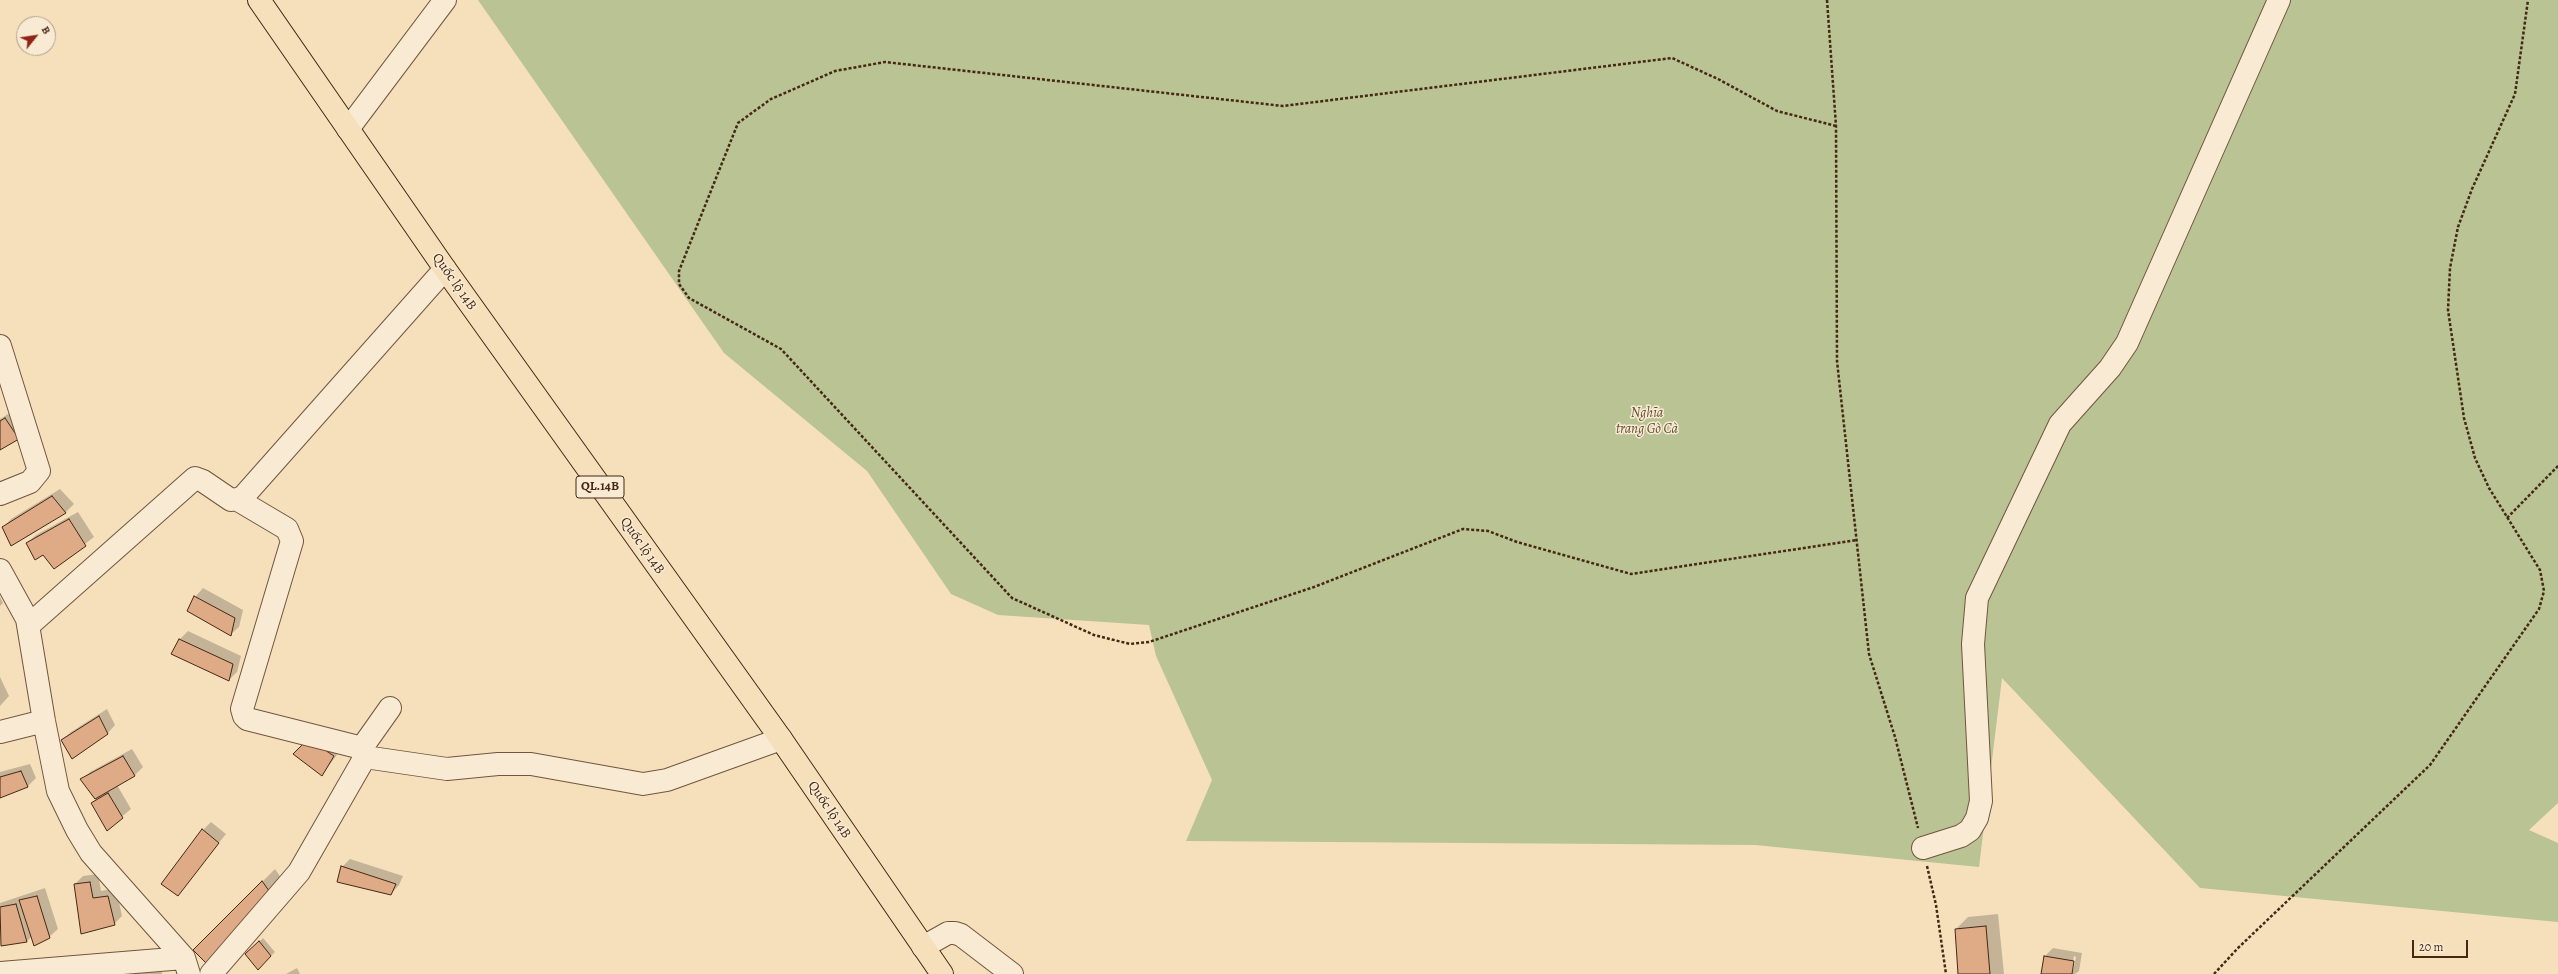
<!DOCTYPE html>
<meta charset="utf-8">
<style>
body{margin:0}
#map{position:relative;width:2558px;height:974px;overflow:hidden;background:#f6e0bc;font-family:Alegreya,serif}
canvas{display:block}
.north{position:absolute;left:16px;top:16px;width:40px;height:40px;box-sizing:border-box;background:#f9ebd3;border:1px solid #b19d87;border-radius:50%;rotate:60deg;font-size:11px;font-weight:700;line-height:16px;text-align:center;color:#452714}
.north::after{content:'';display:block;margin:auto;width:14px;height:18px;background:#8f2418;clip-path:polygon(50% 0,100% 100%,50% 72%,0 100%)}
.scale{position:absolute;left:2412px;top:940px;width:56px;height:18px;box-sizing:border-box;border:2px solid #452714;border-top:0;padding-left:5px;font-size:12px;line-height:14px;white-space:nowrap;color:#452714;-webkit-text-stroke:3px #f9ebd3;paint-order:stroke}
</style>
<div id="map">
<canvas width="2558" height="974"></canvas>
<div class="north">B</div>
<div class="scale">20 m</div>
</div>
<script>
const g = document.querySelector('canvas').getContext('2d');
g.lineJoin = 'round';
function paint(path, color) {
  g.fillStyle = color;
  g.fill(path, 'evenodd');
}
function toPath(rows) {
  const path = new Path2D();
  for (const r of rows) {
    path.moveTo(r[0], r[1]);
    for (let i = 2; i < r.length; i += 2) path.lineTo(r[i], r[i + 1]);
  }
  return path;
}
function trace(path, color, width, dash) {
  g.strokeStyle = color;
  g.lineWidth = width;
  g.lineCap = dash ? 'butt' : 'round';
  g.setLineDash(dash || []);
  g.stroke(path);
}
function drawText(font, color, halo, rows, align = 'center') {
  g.font = font + ' Alegreya,serif';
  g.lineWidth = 3;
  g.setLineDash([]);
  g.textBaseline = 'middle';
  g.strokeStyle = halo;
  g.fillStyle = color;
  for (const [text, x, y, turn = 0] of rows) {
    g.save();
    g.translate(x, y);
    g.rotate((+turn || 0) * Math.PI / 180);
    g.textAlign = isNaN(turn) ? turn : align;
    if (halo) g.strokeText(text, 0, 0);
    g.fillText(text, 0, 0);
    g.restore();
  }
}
paint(toPath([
 [478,0,2558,0,2558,803,2529,830,2558,843,2558,922,2200,888,2002,678,1979,867,1755,845,1186,841,1212,780,1156,656,1149,625,998,615,951,594,867,471,724,353]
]), '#b9c393');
paint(toPath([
 [13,411,26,430,0,449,0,419],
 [60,489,74,504,66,512,11,545,3,528,11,519],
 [78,512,94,537,54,568,43,553,27,543,36,535],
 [203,588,243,610,239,627,230,635,188,611,195,597],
 [0,597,3,603,0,606],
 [188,631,241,656,237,672,229,680,180,639],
 [0,677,9,696,0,706],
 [107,709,115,725,107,734,62,740,71,732],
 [317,732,342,748,322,775],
 [132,749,143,767,135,775,117,785,131,809,107,829,92,803,96,799,82,780,90,772],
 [30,764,36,778,28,786,0,797,0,772],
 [211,822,226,834,177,895,203,830],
 [350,859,403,876,399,885,391,894,342,867],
 [275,869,284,882,194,950],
 [98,874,101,891,116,888,122,916,114,924,75,884,83,876],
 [45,888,58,929,49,937,32,936,27,941,2,945,0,903],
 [1998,914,2004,974,1959,974,1956,929,1968,917],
 [263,938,275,952,258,969,247,954],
 [2053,948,2082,953,2079,971,2075,974,2045,974,2045,956],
 [2074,956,2076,957,2073,971,2071,971],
 [297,968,300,974,286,974],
 [161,970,162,974,134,974,137,972]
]), '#0003');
const building = toPath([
 [5,418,19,439,0,450,0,421,5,418],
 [52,496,66,513,11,546,2,527,52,496],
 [69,519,86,546,54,569,43,555,35,560,26,543,69,519],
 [194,596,235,618,231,636,187,611,194,596],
 [179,639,233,664,229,681,171,654,179,639],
 [99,716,108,734,72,759,61,740,99,716],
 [308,739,334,756,322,776,293,754,308,739],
 [123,756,135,776,95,799,80,779,123,756],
 [21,771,28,787,0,798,0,777,21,771],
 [108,793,123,818,107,831,91,803,108,793],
 [202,829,219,843,178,896,161,884,202,829],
 [341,866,396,884,391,895,337,882,341,866],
 [262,881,272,895,209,966,193,950,262,881],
 [90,882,93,898,108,896,115,925,81,934,74,884,90,882],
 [37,896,50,938,34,946,19,900,37,896],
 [16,904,27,942,1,946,0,907,16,904],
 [1986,926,1990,974,1958,974,1955,929,1986,926],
 [259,941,271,956,258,970,245,954,259,941],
 [2044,956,2074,961,2072,974,2041,974,2044,956]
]);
paint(building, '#dfab86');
trace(building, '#452714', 1);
const minor = toPath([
 [348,129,445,0],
 [0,346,39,471,30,482,0,494],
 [0,570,27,619,44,721,58,791,77,830,91,853,184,958,189,974],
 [28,626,195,478,203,481,231,500,242,498,445,269],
 [0,732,44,721],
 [361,749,390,708],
 [365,757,447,769,498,764,531,764,643,784,667,780,781,739],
 [1923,848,1961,836,1970,830,1977,818,1981,801,1973,644,1977,598,2060,424,2110,368,2127,343,2279,0],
 [923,947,948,933,955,933,961,935,1012,974],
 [0,973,184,958],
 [211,974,299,872,365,757,358,747,247,719,244,716,242,709,292,541,287,529,238,500]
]);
const highway = toPath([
 [259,0,445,269,781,739,942,974]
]);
trace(minor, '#71553e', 24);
trace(highway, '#452714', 24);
trace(toPath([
 [1827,0,1836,126,1837,361,1869,654,1895,737,1918,828],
 [1836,126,1777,111,1718,79,1672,58,1283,106,885,62,835,71,771,99,738,123,679,271,679,284,689,298,781,349,1012,598,1094,635,1130,644,1149,642,1314,587,1463,529,1488,531,1517,542,1631,574,1857,540],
 [2507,518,2558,466],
 [1927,866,1936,905,1946,974],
 [2214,974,2238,948,2430,765,2539,609,2544,591,2540,570,2489,488,2475,458,2464,418,2448,310,2450,268,2458,227,2472,189,2515,94,2528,0]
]), '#452714', 2.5, [3, 2]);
trace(minor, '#f9ebd3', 22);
trace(highway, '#f6e0bc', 22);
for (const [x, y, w] of [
 [600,487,48]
]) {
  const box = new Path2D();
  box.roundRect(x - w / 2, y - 11, w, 22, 3);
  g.fillStyle = '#f9ebd3';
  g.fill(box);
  trace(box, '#452714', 1);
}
drawText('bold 13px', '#452714', null, [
 ["QL.14B",600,487]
]);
drawText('14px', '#452714', '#f9ebd3', [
 ["Quốc lộ 14B",454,282,55],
 ["Quốc lộ 14B",642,546,55],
 ["Quốc lộ 14B",829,810,56]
]);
drawText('italic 14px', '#624e34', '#f9ebd3', [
 ["Nghĩa",1647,414],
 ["trang Gò Cà",1647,430]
]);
</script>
